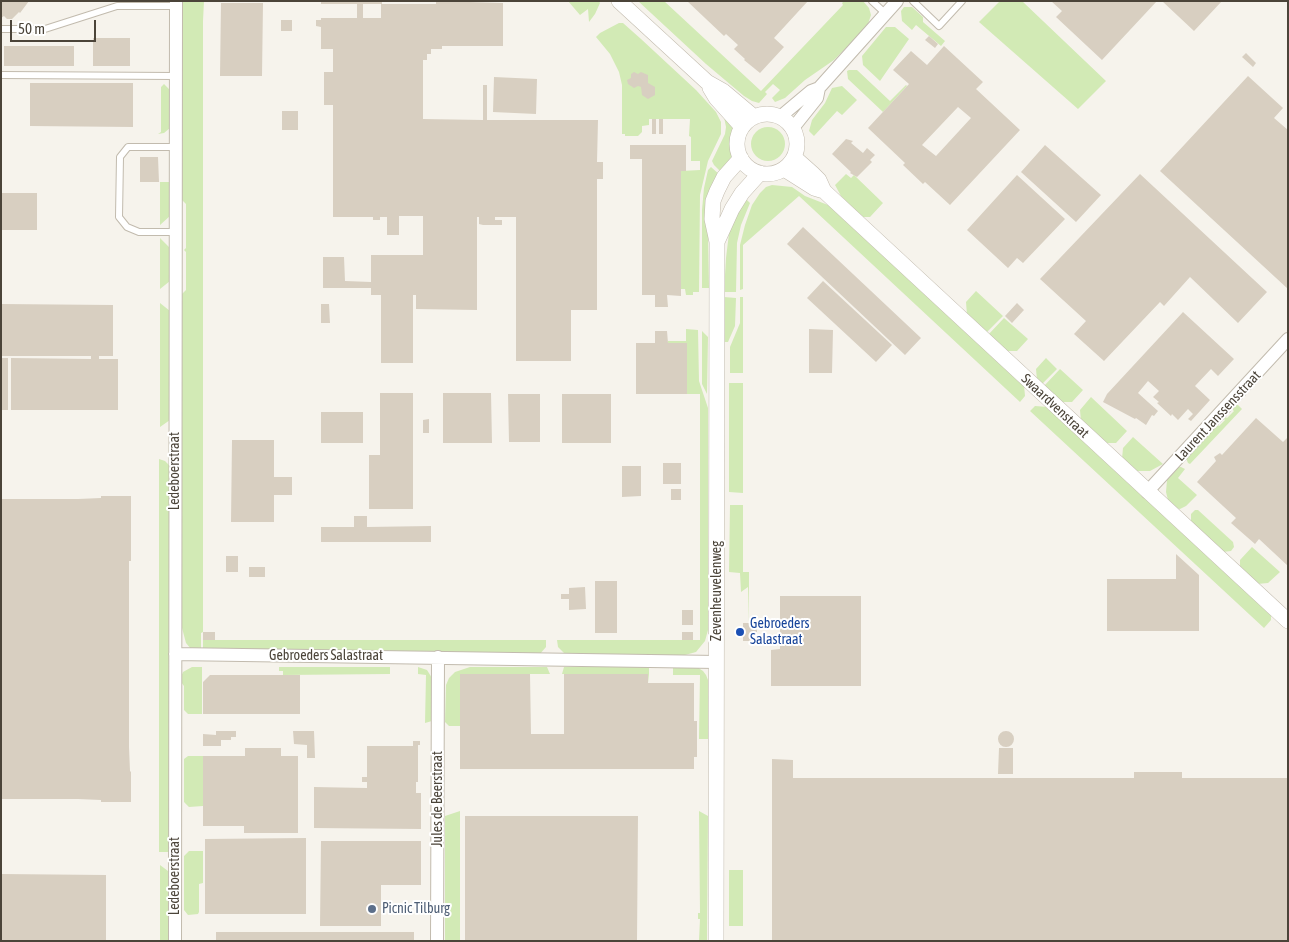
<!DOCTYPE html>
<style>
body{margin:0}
#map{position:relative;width:1289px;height:942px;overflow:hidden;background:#f6f3ec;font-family:"Asap Condensed",sans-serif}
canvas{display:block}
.frame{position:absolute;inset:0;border:2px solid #4b4439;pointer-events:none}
.scale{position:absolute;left:10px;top:20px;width:86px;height:22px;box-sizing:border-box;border:2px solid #4b4439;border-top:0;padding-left:6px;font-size:15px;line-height:18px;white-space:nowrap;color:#4b4439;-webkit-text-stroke:4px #fff;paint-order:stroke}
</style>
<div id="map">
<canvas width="1289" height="942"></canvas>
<div class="frame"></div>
<div class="scale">50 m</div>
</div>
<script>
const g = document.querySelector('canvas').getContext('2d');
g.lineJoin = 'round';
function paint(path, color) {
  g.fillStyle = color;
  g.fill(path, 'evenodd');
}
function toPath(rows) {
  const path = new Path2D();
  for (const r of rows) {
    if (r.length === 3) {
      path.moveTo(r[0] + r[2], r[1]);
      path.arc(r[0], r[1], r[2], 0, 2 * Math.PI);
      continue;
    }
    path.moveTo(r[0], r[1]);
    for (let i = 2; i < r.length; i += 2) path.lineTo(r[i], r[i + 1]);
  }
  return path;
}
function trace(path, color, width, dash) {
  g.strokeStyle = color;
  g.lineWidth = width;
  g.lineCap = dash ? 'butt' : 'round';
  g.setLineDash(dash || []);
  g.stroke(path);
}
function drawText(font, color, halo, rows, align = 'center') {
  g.font = font + ' "Asap Condensed",sans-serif';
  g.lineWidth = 4;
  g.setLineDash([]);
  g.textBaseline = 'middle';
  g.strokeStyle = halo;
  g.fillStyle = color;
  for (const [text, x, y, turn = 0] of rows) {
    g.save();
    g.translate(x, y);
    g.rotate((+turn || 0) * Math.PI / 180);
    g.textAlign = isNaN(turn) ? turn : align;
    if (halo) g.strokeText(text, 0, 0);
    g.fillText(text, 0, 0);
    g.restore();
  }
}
paint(toPath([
 [182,1,204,1,203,21,203,632,201,633,201,654,191,649,186,643,182,628,182,294,186,290,186,252,184,250,186,248,186,204,182,200],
 [568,1,599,1,600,3,595,14,589,22,588,9,580,15],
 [638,1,664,1,761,91,843,5,842,3,844,1,863,1,869,8,871,15,867,27,834,60,805,80,785,98,775,102,772,98,780,90,773,84,765,92,767,94,759,103,752,101,744,96,706,64],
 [1000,1,1022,1,1106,81,1078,109,979,22],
 [904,7,912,7,923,17,923,22,945,41,941,46,916,25,912,30,902,21,901,11],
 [619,23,623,23,641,39,696,90,716,112,721,122,721,134,708,161,700,195,699,292,693,292,693,295,686,295,685,289,681,289,681,171,700,170,700,161,691,161,691,137,689,136,690,119,649,119,649,125,642,126,642,132,638,136,625,136,625,134,622,134,622,85,619,72,610,54,596,37,600,33],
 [886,27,895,27,909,39,880,81,863,65,862,56],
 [849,70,857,70,890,101,906,85,907,86,883,112,848,79,847,71],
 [164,84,170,90,170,128,164,133,158,134,161,132,161,87],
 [842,86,857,100,842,115,837,111,814,136,809,131,812,120,825,103,832,88],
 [724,117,735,129,735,135,733,154,722,173,714,165,712,161,725,134,726,127],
 [768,144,17],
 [711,167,720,175,708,230,709,288,702,288,702,210,704,188,708,170],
 [846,174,851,178,854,175,883,203,870,217,862,217,841,196,835,185],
 [160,182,170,182,170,216,160,225],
 [772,185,792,187,805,196,828,205,1024,385,1025,396,1020,402,799,196,743,245,743,289,740,290,740,245,745,225,752,205,760,193,766,187],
 [744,197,750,203,741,225,737,243,736,292,724,292,726,258,730,225],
 [160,238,170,248,170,281,160,289],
 [976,291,1003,316,986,333,967,315,966,302],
 [724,297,736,298,735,326,728,342,724,342],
 [740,297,743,297,743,373,730,373,730,347,740,323],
 [160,303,170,311,170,420,160,427],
 [1004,318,1028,339,1017,351,1006,351,988,335],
 [668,323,668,341,686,341,686,329,698,330,699,381,708,408,708,630,705,641,696,652,685,655,566,655,558,647,557,640,700,640,700,394,687,394,687,343,668,343],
 [702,331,708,337,707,394,702,384],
 [1046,358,1057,369,1042,384,1037,380,1036,369],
 [1060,369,1083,390,1072,402,1061,402,1044,386],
 [729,383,743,383,743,493,729,492],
 [1091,397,1127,431,1116,443,1105,443,1081,421,1080,410],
 [1235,405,1238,405,1242,409,1190,464,1188,463,1186,458,1217,424,1219,426,1225,420,1223,418,1224,416,1227,418,1234,411,1231,408],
 [1035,406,1048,407,1271,614,1271,620,1264,628,1030,411],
 [1133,437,1163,464,1150,471,1137,471,1122,459,1123,448],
 [159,459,165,461,170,466,169,852,159,852],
 [1178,467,1181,467,1185,469,1178,478,1197,495,1186,506,1180,509,1174,508,1168,500,1166,492,1167,480],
 [730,505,743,505,743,572,749,572,749,623,748,587,741,592,740,573,729,572],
 [1195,510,1198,510,1233,542,1234,547,1231,551,1223,552,1191,524,1191,514],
 [1252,547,1280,572,1268,583,1257,584,1240,569,1240,560],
 [203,640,546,640,546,647,539,655,203,654],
 [192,667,202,667,202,714,188,714,184,710,184,686,181,682,181,677,183,672],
 [279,667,390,667,390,674,283,675,283,671,279,671],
 [418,667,427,670,432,678,432,721,425,723,426,675,418,674],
 [470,667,547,667,550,674,460,674,460,726,449,726,445,722,446,685,449,678,455,672],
 [564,667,649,667,649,683,648,674,562,674],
 [673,667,697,667,703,671,706,675,708,680,708,739,699,739,700,675,673,675],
 [188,756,203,756,203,806,189,807,184,802,184,759],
 [460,811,460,941,445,941,445,816],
 [699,811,708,816,707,941,699,941,700,919,698,919,698,913,700,913],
 [189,851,203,851,203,883,199,884,199,912,198,914,188,915,184,910,184,856],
 [160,865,168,871,168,941,160,941],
 [729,870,743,870,743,926,729,926]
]), '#d2eab5');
paint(toPath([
 [1,1,29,1,20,13,19,12,12,19,7,19,4,16,1,18],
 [321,1,382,1,382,4,363,4,363,18,381,18,381,4,436,4,436,1,503,3,503,46,442,46,442,49,431,49,431,54,427,54,427,60,423,60,423,119,483,120,483,85,487,85,487,120,598,120,597,162,603,162,603,179,597,179,597,310,571,310,571,361,516,361,516,217,495,217,495,220,502,220,502,225,483,225,479,224,479,217,477,217,477,310,416,309,416,295,413,295,413,363,381,363,381,295,371,295,371,288,323,288,323,257,344,257,345,281,371,282,371,255,423,255,423,216,399,216,399,235,387,235,387,217,380,217,380,220,373,220,373,217,333,217,333,105,324,105,324,72,333,72,333,49,321,49,321,27,316,26,316,20,321,20,321,18,357,18,357,4,321,4],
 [687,1,808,1,774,38,784,47,760,73,744,60,745,59,734,49,738,45,726,34,724,36],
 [1051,1,1157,1,1102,60,1056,17,1062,11],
 [1162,1,1222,1,1194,31],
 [221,3,263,3,262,76,220,76],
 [281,20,292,20,292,31,281,31],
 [929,36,938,44,935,48,925,40],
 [93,38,130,38,130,66,93,66],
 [4,46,74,46,74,66,4,66],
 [944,46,983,82,976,89,1020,130,950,205,925,182,923,184,903,165,905,163,868,128,909,84,893,70,911,51,927,65],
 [958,107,971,118,936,156,922,145],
 [1246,53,1256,63,1253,67,1242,57],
 [634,72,638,74,641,72,648,75,648,83,655,87,655,95,648,99,642,95,641,87,638,86,634,88,628,84,627,80,631,78,631,74],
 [1248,76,1283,108,1274,118,1288,130,1288,289,1160,171],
 [494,77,537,79,536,114,493,112],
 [30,83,133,83,133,127,30,126],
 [282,111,298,111,298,130,282,130],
 [652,119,656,119,656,134,652,134],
 [659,119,663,119,663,134,659,134],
 [846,139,853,141,851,143,863,153,867,148,875,155,870,160,872,162,857,177,850,173,851,172,832,154],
 [630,145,686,145,686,171,681,171,681,296,667,295,668,307,655,307,655,295,642,295,642,159,630,159],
 [1045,145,1101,195,1076,222,1021,172],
 [140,157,158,157,159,182,140,182],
 [1140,174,1267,292,1238,323,1190,277,1164,306,1160,302,1104,361,1074,334,1086,321,1040,279],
 [1017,175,1065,219,1023,263,1017,258,1008,268,967,230],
 [1,193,37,193,37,230,1,230],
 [803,227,921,338,905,355,787,244],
 [823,281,892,345,876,362,807,298],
 [1017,303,1024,310,1012,323,1005,316],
 [1,304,113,305,113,356,99,356,99,359,118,359,118,410,11,410,11,358,91,359,91,356,1,356],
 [321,304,329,304,330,323,321,323],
 [1183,312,1234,359,1218,376,1211,369,1195,386,1210,400,1191,421,1188,419,1193,414,1188,409,1178,420,1172,414,1171,416,1157,403,1159,402,1153,397,1159,391,1148,381,1138,393,1158,411,1154,416,1152,415,1146,425,1136,418,1135,419,1103,402,1107,394],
 [809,329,833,330,832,373,809,373],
 [655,331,667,331,668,343,687,343,687,394,636,394,636,343,655,343],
 [1,358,8,358,8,410,1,410],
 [380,393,413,393,413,509,369,509,369,455,380,455],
 [443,393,491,393,492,443,443,443],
 [508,394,540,394,540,442,509,442],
 [562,394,611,394,611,443,562,443],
 [321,412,363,412,363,443,321,443],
 [1256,418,1283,442,1288,437,1288,566,1259,539,1255,544,1231,523,1236,518,1197,482,1216,461,1214,457,1220,453,1222,455],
 [429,419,429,433,423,433,423,420],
 [232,440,274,440,274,477,292,477,292,495,274,495,274,522,231,522],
 [663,463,681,463,681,484,663,484],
 [622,466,641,466,641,496,622,497],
 [671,489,681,489,681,500,671,500],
 [101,496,131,496,131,561,129,561,129,747,130,771,131,772,131,802,101,802,101,800,78,799,1,799,1,499,78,499,101,498],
 [354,516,367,516,367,527,431,526,431,542,321,542,321,527,354,527],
 [1176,554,1199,575,1199,631,1107,631,1107,579,1176,579],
 [226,556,238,556,238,572,226,572],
 [249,567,265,567,265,577,249,577],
 [595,581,617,581,617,633,595,633],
 [585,587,586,609,569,610,569,599,561,599,561,594,569,594,569,588],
 [780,596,861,596,861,686,771,686,771,650,780,649],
 [682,610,693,610,693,625,682,625],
 [743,623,757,623,757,641,743,641],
 [203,632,215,632,215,640,203,640],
 [682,632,693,632,693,640,682,640],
 [460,674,530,674,531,734,564,734,564,674,648,674,648,683,694,683,694,721,697,721,697,757,694,757,694,769,460,769],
 [210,675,300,675,300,714,203,714,203,682],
 [1006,739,8],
 [216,731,236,731,236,737,231,737,231,740,221,740,221,746,203,746,203,734,216,735],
 [293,731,314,731,315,758,307,758,307,745,294,744],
 [413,741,420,741,420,745,418,745,418,782,416,782,416,793,421,793,421,829,314,828,314,787,367,788,367,782,362,782,362,777,367,777,367,746,413,746],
 [245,748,281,748,281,756,298,756,298,833,244,833,244,826,203,826,203,756,245,756],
 [999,748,1013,748,1013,774,998,774],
 [772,759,793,760,793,778,1134,778,1134,772,1182,772,1182,778,1288,778,1288,941,772,941],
 [465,816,638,816,637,941,465,941],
 [306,838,306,914,205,914,205,839],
 [321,841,421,841,421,885,381,885,381,926,320,926],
 [1,874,106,875,106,941,1,941],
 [216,932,414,932,414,941,216,941]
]), '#d8cfc1');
const service = toPath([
 [872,1,886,14],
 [913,1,939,26,962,1],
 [1,29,45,29,117,6,176,6],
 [1,75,176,76],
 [176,232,139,232,127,227,119,217,120,157,128,147,176,147]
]);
const minor = toPath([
 [780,117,811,91,819,88,897,1],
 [793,128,817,98,819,88],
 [1147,492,1288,339],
 [175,654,717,662],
 [175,941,176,1],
 [437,941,438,657]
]);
const tertiary = toPath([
 [619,1,707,82,723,91,754,117],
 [710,88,716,98,742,127],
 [767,144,30],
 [794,157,812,173,819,180,824,191,1288,621],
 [784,169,814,188,824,191],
 [717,242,732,209,742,193,760,173],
 [716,941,717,242,712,219,713,201,717,191,724,177,741,158]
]);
trace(service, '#c2bbae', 8);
trace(minor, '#c2bbae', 14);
trace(tertiary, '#c2bbae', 16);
trace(service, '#fff', 6);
trace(minor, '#fff', 12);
trace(tertiary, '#fff', 15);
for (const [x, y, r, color] of [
 [740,632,5,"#1a4fb4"],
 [372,909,5,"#5c6f8a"]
]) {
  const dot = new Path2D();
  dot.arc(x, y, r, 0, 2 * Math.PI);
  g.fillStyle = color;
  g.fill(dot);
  trace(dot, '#fff', 2);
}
drawText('14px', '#4b4439', '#fff', [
 ["Swaardvenstraat",1055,406,43],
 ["Laurent Janssensstraat",1218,416,-47],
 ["Ledeboerstraat",175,471,-90],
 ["Zevenheuvelenweg",717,591,-90],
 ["Gebroeders Salastraat",326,656],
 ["Jules de Beerstraat",438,799,-90],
 ["Ledeboerstraat",175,876,-90]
]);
drawText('14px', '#164399', '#fff', [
 ["Gebroeders",750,624],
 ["Salastraat",750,640]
], 'left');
drawText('14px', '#4e5e75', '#fff', [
 ["Picnic Tilburg",382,909]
], 'left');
</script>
